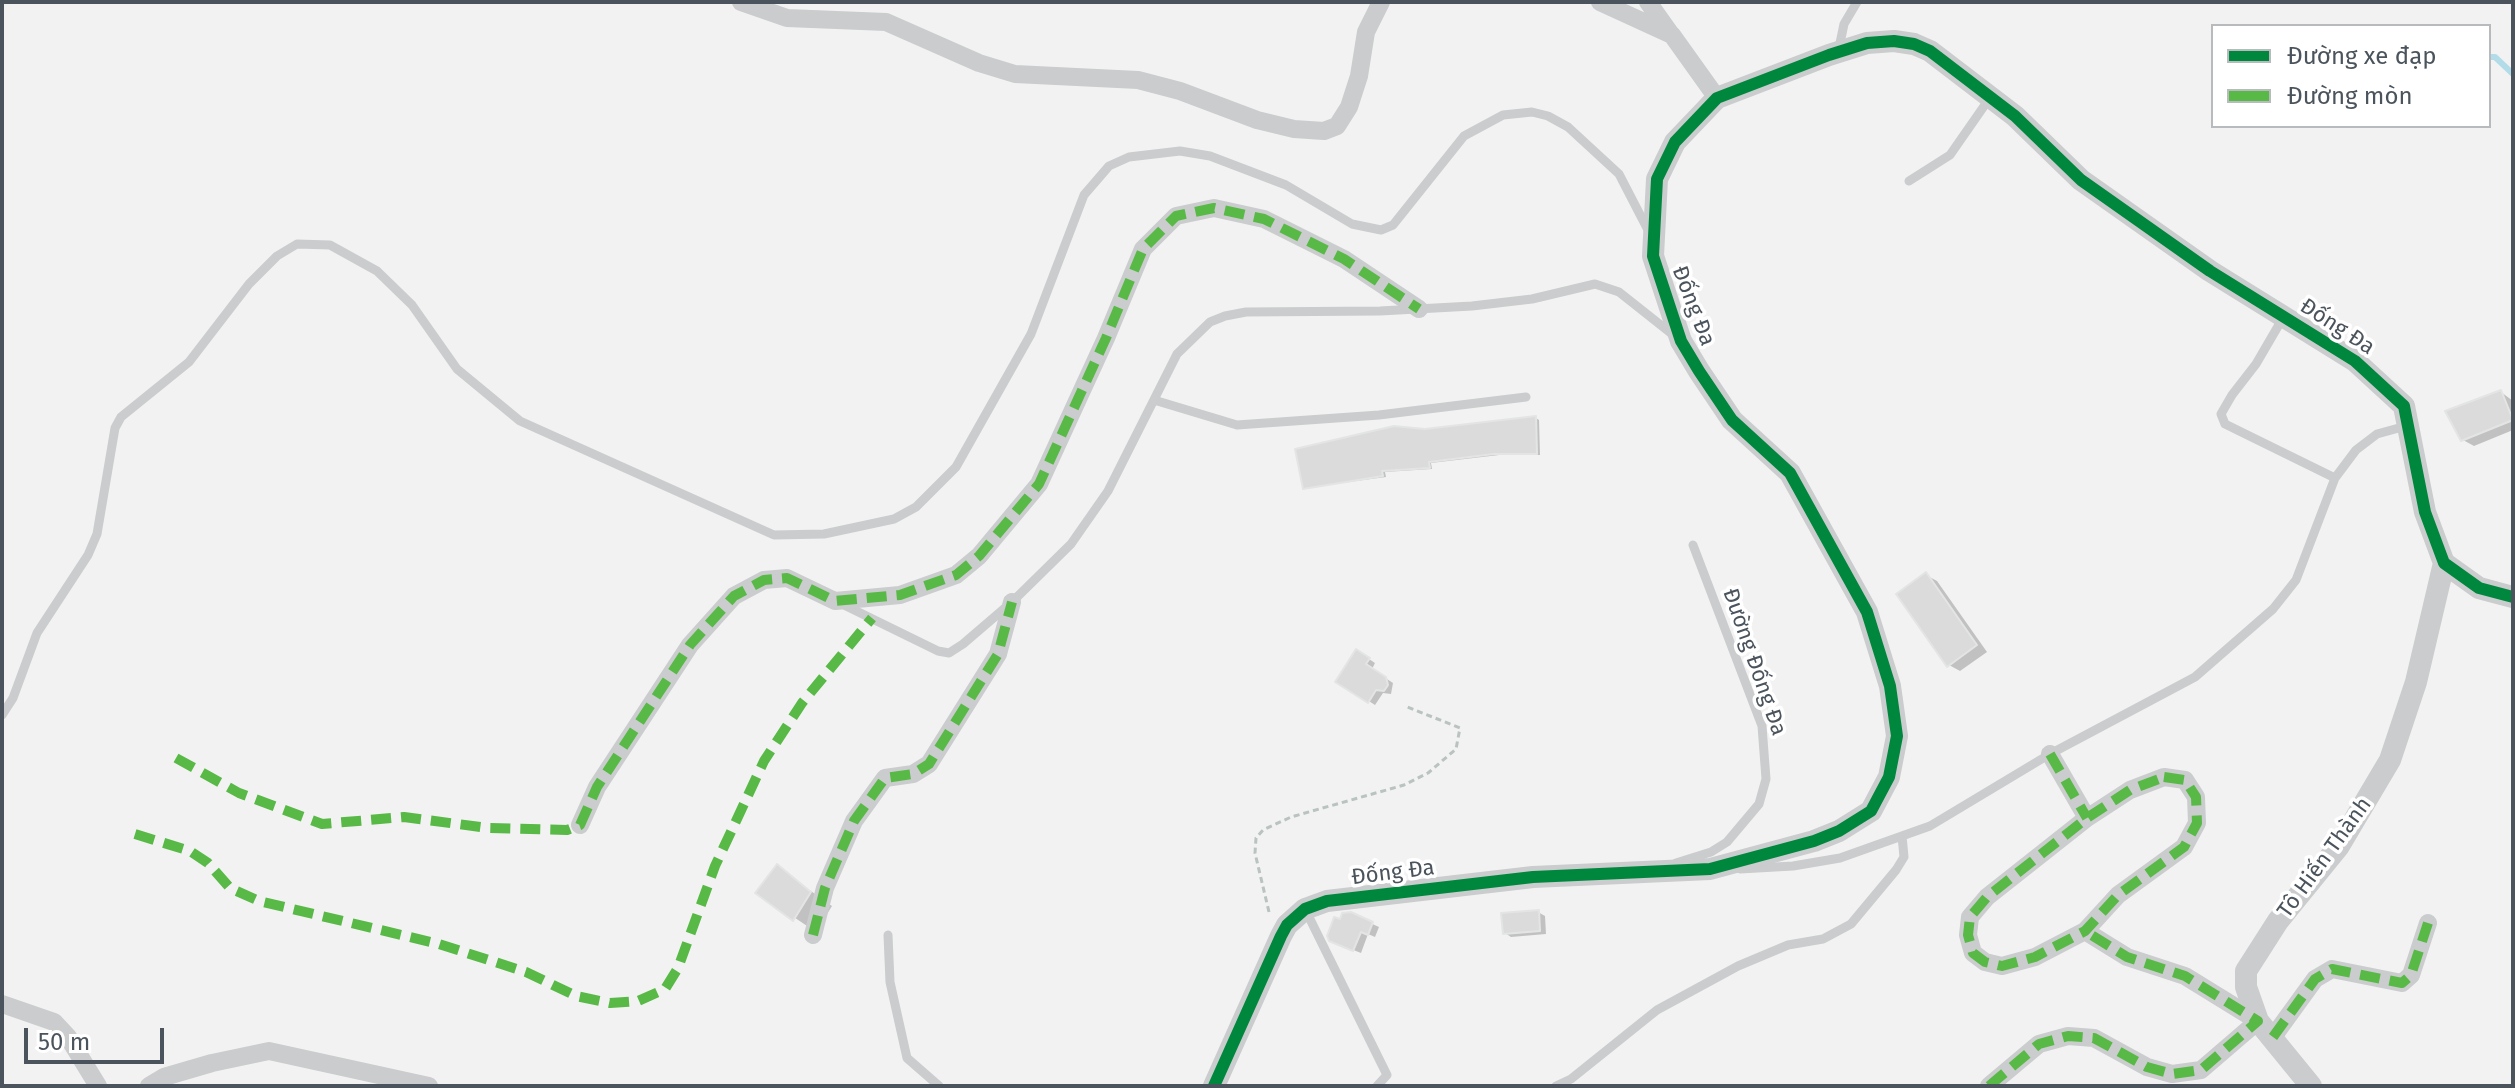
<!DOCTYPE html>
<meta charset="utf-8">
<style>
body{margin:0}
#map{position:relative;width:2515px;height:1088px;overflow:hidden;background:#f2f2f2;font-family:"Fira Sans",sans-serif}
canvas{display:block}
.frame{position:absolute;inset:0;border:4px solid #4b545c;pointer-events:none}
.legend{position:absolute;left:2211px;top:24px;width:280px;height:104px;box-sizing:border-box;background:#fff;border:2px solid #b7bbbe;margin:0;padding:10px 14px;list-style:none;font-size:24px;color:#4b545c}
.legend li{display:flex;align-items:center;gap:16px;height:40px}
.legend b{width:40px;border:2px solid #b7bbbe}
.scale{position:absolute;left:24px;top:1028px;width:140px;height:36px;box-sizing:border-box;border:4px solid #4b545c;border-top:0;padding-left:10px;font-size:24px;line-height:28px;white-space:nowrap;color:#4b545c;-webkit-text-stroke:6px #fff;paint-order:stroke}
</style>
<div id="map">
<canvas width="2515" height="1088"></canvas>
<div class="frame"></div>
<ul class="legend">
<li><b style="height:10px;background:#00873e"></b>Đường xe đạp</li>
<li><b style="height:10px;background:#58b947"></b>Đường mòn</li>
</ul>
<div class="scale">50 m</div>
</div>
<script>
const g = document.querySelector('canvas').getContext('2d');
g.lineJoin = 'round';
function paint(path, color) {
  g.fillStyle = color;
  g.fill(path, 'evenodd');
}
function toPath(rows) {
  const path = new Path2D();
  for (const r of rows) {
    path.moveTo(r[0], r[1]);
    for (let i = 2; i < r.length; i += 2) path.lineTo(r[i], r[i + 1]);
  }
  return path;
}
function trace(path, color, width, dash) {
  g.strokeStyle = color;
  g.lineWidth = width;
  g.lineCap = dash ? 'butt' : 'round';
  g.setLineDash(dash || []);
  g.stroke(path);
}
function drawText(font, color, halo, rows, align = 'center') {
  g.font = font + ' "Fira Sans",sans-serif';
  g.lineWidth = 7;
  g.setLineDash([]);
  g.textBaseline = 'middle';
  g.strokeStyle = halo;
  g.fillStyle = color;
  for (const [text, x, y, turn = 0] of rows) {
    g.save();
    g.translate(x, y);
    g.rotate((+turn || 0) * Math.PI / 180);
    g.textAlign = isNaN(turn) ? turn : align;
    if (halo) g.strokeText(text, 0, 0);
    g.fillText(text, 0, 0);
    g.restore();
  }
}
paint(toPath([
 [2501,392,2513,401,2513,430,2474,446,2463,440],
 [1536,418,1539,420,1540,455,1499,455,1431,463,1432,469,1385,472,1386,477,1305,488,1425,431],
 [1926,575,1937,581,1987,652,1960,671,1949,665],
 [1357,651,1375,663,1372,669,1393,683,1391,694,1383,693,1375,705,1338,681],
 [777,867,832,906,816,932,758,893],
 [1538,912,1545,916,1546,934,1511,937,1505,933],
 [1350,914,1379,927,1375,937,1368,934,1361,953,1338,944,1341,922]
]), '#0003');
trace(toPath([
 [2489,57,2495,57,2513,74]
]), '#b2dde8', 6);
const building = toPath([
 [2501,390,2513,420,2461,441,2445,411,2501,390],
 [1536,416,1537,454,1494,454,1429,462,1430,468,1382,471,1383,476,1303,489,1295,449,1394,426,1425,429,1536,416],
 [1926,572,1977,645,1947,667,1896,594,1926,572],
 [1356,649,1370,658,1366,664,1386,677,1388,685,1384,691,1376,690,1368,703,1335,682,1356,649],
 [777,864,811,892,793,921,755,893,777,864],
 [1539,910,1540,931,1503,934,1501,913,1539,910],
 [1351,912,1373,922,1368,935,1361,932,1353,951,1329,941,1327,936,1334,917,1340,919,1342,913,1351,912]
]);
paint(building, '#dbdbdc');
trace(building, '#e3e4e4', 2);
trace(toPath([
 [1269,912,1255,853,1256,838,1263,830,1291,817,1404,785,1428,773,1456,749,1460,728,1405,706]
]), '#b9c3c0', 3, [6, 4]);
trace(toPath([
 [1839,48,1844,24,1857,2],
 [1909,181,1950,155,1989,99],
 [2284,316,2256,364,2232,395,2221,414,2225,424,2335,478],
 [1154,400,1237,425,1379,415,1526,397],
 [842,604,938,651,949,653,963,644,1012,602,1071,544,1108,491,1177,354,1210,322,1225,316,1246,312,1380,311,1472,306,1532,299,1595,284,1619,292,1672,334],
 [2,715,13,698,37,633,88,555,97,534,115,428,121,417,189,362,249,284,277,256,297,244,330,245,377,271,412,305,457,369,520,421,774,535,824,534,894,519,916,507,956,467,1031,334,1084,195,1109,166,1129,157,1180,151,1210,156,1286,185,1352,224,1381,230,1393,225,1464,136,1503,115,1532,112,1548,116,1568,127,1619,174,1649,232],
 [1676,863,1711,852,1727,842,1759,804,1766,779,1762,726,1693,545],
 [1740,869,1793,866,1840,858,1930,826,2050,754,2195,677,2273,609,2296,580,2335,478,2356,450,2377,434,2406,426],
 [1305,909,1387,1075,1377,1086],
 [888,935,890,982,907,1058,939,1086],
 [1556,1086,1571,1079,1657,1010,1738,966,1788,945,1823,939,1851,924,1896,870,1904,857,1902,836]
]), '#cacccd', 9);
trace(toPath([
 [741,2,787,18,886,22,979,63,1015,74,1138,80,1180,91,1257,120,1294,129,1324,131,1337,126,1349,107,1359,76,1366,32,1381,2],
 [1600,2,1672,35,1717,98],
 [1648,2,1670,33],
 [2050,754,2087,818],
 [2164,777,2185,780,2196,797,2197,823,2184,847,2118,895,2085,931,2035,957,2002,966,1985,962,1973,953,1968,935,1970,917,1987,897,2087,818,2130,790,2164,777],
 [580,825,597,787,690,645,734,596,764,580,787,578,835,601,900,595,956,575,979,556,1039,484,1106,338,1143,249,1176,216,1214,208,1264,219,1344,259,1419,309],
 [813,935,825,888,854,821,885,778,913,774,929,764,998,654,1012,602],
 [2,1004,54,1022,68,1037,98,1086],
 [2273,1037,2315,979,2332,969,2402,983,2411,975,2428,923],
 [149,1086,164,1077,212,1063,269,1051,429,1086],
 [1989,1086,2039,1044,2068,1036,2094,1038,2147,1067,2172,1074,2201,1070,2258,1021,2185,976,2127,957,2085,931]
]), '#cacccd', 18);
trace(toPath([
 [1214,1086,1281,936,1287,925,1305,909,1327,901,1533,877,1710,869,1814,841,1839,831,1871,811,1889,777,1897,736,1890,686,1867,612,1790,473,1732,420,1699,371,1681,341,1653,256,1657,179,1675,142,1717,98,1829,55,1867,43,1894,41,1914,44,1930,51,2015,116,2081,180,2210,271,2355,361,2404,406,2425,512,2444,563,2479,588,2513,597],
 [2311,1086,2258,1021,2246,987,2246,971,2278,921,2339,846,2390,760,2416,682,2444,563]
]), '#cacccd', 22);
trace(toPath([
 [2050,754,2087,818],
 [176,758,239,793,322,824,404,817,488,828,567,830,580,825,597,787,690,645,734,596,764,580,787,578,835,601,900,595,956,575,979,556,1039,484,1106,338,1143,249,1176,216,1214,208,1264,219,1344,259,1419,309],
 [2164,777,2185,780,2196,797,2197,823,2184,847,2118,895,2085,931,2035,957,2002,966,1985,962,1973,953,1968,935,1970,917,1987,897,2087,818,2130,790,2164,777],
 [135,834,190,851,208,863,230,888,259,901,439,944,526,972,576,996,610,1003,638,1001,665,989,678,968,715,866,764,761,802,703,872,618],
 [813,935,825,888,854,821,885,778,913,774,929,764,998,654,1012,602],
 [2273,1037,2315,979,2332,969,2402,983,2411,975,2428,923],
 [1989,1086,2039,1044,2068,1036,2094,1038,2147,1067,2172,1074,2201,1070,2258,1021,2185,976,2127,957,2085,931]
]), '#58b947', 10, [20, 10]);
trace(toPath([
 [1214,1086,1281,936,1287,925,1305,909,1327,901,1533,877,1710,869,1814,841,1839,831,1871,811,1889,777,1897,736,1890,686,1867,612,1790,473,1732,420,1699,371,1681,341,1653,256,1657,179,1675,142,1717,98,1829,55,1867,43,1894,41,1914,44,1930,51,2015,116,2081,180,2210,271,2355,361,2404,406,2425,512,2444,563,2479,588,2513,597]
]), '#00873e', 12);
drawText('22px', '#4b545c', '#fff', [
 ["Đống Đa",1693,306,69],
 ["Đống Đa",2337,327,33],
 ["Đường Đống Đa",1754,662,71],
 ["Tô Hiến Thành",2325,858,-54],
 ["Đống Đa",1393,873,-7]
]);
</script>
